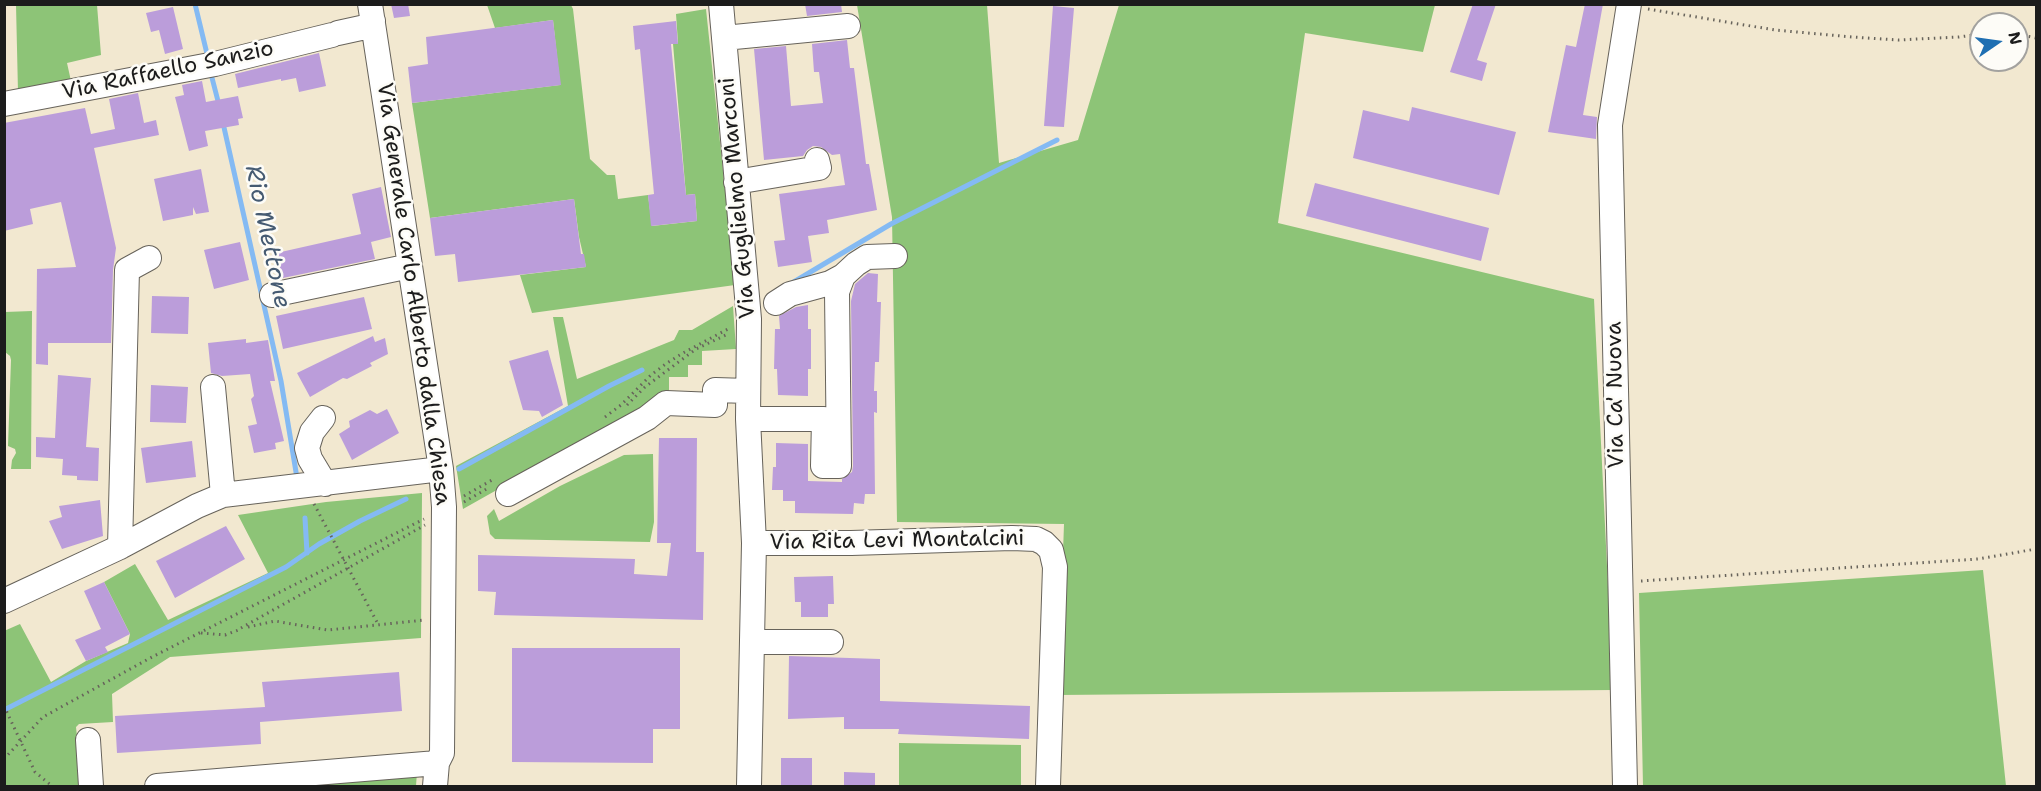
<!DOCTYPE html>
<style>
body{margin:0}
#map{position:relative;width:2041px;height:791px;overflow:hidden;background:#f2e8d0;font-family:"Shantell Sans",sans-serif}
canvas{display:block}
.frame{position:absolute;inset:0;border:6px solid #1c1c1c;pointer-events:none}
.north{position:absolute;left:1969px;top:12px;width:60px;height:60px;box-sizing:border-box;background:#fdfcf7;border:2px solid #a3a29f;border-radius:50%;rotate:77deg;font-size:16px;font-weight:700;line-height:24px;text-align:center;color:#1c1c1c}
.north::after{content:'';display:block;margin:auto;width:21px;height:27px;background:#1f6fb2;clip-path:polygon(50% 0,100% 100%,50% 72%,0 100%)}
</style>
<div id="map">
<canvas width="2041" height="791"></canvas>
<div class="frame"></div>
<div class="north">N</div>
</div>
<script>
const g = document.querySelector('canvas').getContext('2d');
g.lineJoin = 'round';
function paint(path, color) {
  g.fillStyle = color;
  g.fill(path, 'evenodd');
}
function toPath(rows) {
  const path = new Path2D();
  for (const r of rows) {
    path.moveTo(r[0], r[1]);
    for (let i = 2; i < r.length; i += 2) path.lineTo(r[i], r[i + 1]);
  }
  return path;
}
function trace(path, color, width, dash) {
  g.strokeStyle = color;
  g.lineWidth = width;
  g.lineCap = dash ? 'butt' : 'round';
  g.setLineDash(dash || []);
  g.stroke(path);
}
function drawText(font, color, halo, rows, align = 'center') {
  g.font = font + ' "Shantell Sans",sans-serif';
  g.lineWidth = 5;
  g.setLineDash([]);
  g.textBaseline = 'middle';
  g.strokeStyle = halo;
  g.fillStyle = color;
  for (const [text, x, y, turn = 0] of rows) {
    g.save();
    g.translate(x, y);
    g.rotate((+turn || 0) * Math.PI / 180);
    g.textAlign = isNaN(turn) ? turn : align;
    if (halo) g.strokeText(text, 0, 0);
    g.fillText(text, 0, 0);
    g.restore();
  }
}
paint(toPath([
 [16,5,97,5,101,55,67,63,71,81,18,92],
 [487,5,571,5,573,9,590,159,607,175,615,175,618,199,648,195,652,226,697,221,695,194,686,195,673,44,678,43,676,14,706,9,735,285,532,313,520,275,586,267,579,237,574,199,430,218,412,103,560,85,553,20,495,28],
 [857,5,987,5,999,163,1078,140,1119,5,1435,5,1423,52,1305,33,1278,223,1594,299,1613,690,1058,695,1064,524,897,522,892,217],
 [733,306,736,349,702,351,702,365,688,365,688,377,669,377,669,393,463,509,456,466,568,406,553,317,563,317,577,379,674,340,679,330,692,330],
 [32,311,31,469,11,469,12,460,16,453,15,449,8,446,11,360,10,356,5,352,5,312],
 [653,454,654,522,650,542,495,539,490,534,487,516,494,509,499,521,560,486,624,455],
 [422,493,421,638,170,657,112,694,113,722,79,724,76,727,82,786,5,786,4,631,20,624,51,682,86,661,128,643,130,634,104,582,135,564,168,620,268,573,238,515,326,502],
 [1983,570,2006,786,1643,786,1639,593],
 [899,743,1021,745,1021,786,899,786],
 [417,772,416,786,328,786,329,781]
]), '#8dc477');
trace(toPath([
 [195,4,208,58],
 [210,70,219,105],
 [223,123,281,381,297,478],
 [792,283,891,224,1057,140],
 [459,469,609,386,642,370],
 [305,518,307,553],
 [4,710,286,567,319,544,360,521,406,499]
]), '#84baf3', 5);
paint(toPath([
 [391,4,408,4,410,16,394,18],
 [805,4,841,4,842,12,807,16],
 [1473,4,1496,4,1477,60,1487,63,1482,81,1450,72],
 [1585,4,1603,4,1583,115,1597,117,1596,139,1548,132,1566,45,1576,47],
 [1053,6,1074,8,1064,127,1044,126],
 [173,7,183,49,165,54,159,30,151,32,146,13],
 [553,20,561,85,412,103,408,67,428,64,426,37],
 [676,21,678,44,671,44,686,195,695,194,697,221,651,226,648,195,654,194,640,49,635,50,633,26],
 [847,40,850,68,854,68,866,164,869,164,877,210,827,220,829,233,808,236,812,262,778,267,774,241,785,240,779,194,845,185,840,154,832,155,821,147,813,146,807,150,803,156,764,160,754,49,786,46,791,106,823,103,819,72,814,72,812,44],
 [319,53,326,86,299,92,296,78,281,81,281,79,238,88,235,74],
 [202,81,206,102,238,96,243,118,238,119,239,125,205,131,208,146,189,151,175,97,184,95,182,85],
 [138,93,144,123,156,120,159,135,94,148,116,248,113,270,111,343,48,343,48,365,36,364,37,269,76,267,61,202,30,209,33,224,4,231,4,123,85,108,91,134,115,129,109,99],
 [1412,107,1516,132,1499,195,1353,158,1363,110,1409,121],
 [201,169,209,212,196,214,193,207,193,215,163,221,154,179],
 [1315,183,1489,228,1481,261,1306,216],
 [381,187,391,237,371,242,375,259,278,279,272,254,361,234,352,194],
 [574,199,581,254,584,254,586,267,458,282,455,254,435,256,430,218],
 [240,242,249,280,214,289,204,250],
 [868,273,878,274,877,302,881,302,879,362,875,362,874,391,877,391,877,413,874,412,875,494,865,494,864,504,854,503,853,514,795,513,795,501,783,501,783,490,772,490,773,467,776,467,776,443,808,444,808,481,842,482,842,479,852,472,853,466,851,301,855,284],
 [152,296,189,297,188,334,151,333],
 [364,297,372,329,283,349,276,316],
 [808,305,808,329,811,329,811,369,808,369,808,396,778,395,777,369,774,369,775,329,780,329,779,316,796,307],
 [373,336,375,342,385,338,388,354,370,363,372,366,347,379,343,378,310,397,297,373],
 [246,339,246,343,268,340,275,381,270,381,284,441,275,443,276,449,254,453,248,426,257,424,251,399,254,396,250,374,222,376,211,373,208,343],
 [548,350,563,405,542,417,539,411,523,410,509,361],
 [58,375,91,378,86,447,99,448,98,481,77,480,77,476,62,475,63,459,36,457,36,437,55,438],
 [151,385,188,387,186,423,150,422],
 [387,409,399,433,352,460,339,434,350,427,349,421,370,410,377,414],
 [659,438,697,438,696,552,704,552,703,620,494,615,496,592,478,591,478,555,635,559,634,574,667,576,671,543,657,543],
 [192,441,196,477,146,483,141,448],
 [100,500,103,536,62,549,49,521,62,517,59,506],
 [226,526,245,559,175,598,156,561],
 [833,576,834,604,828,604,828,617,801,617,801,602,795,602,794,577],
 [104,582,130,634,105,647,108,652,86,661,75,640,101,629,84,591],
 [512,648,680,648,680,729,653,729,653,763,512,762],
 [789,656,880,659,880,701,1030,706,1029,739,898,734,899,729,844,729,844,717,788,719],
 [399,672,402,711,260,722,261,744,117,753,115,716,265,707,262,682],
 [781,758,812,758,812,786,781,786],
 [844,772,875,773,875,786,844,786]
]), '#bb9dda');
const minor = toPath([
 [370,4,441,469,444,507,442,753,437,763,435,786],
 [721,4,749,319,748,419,754,543,749,786],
 [338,33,370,26,373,21],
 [724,38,848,26],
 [4,104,215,64,332,35],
 [736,182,819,168,817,160],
 [272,295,410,266],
 [776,303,790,294,830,283,843,276],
 [213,387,223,495],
 [323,418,312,432,307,448,310,459,325,484],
 [748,419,824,419,823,466,839,466,837,292,843,276,856,264,867,257,895,256],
 [508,494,647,418,666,403,715,405,715,390,748,391],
 [754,543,851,543,1012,538,1036,539,1044,543,1051,550,1055,567,1048,786],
 [120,547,127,270,149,258],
 [4,601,120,547,197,506,223,495,441,469],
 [752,642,831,642],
 [88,740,91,786],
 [157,786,437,763],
 [1625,786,1610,125,1629,4]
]);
trace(minor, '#67635b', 26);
trace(toPath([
 [1648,9,1775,30,1852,37,1898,40,1959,37,1981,34],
 [2017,34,2036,38],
 [627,405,645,387,696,349,728,334],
 [605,417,621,405,651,375,667,363,683,353,728,329],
 [464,496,492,480],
 [464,502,490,487],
 [314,504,378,624],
 [1641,581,1978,559,2036,549],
 [248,627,275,621,328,630,425,620],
 [241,628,425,525],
 [201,633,225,635,241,629],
 [4,706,35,772,52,786],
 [4,759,43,717,152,657,424,519]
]), '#67635b', 3, [1.5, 4.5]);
trace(minor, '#fff', 24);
drawText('22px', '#1c1c1c', '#fdfcf7', [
 ["Via Raffaello Sanzio",168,71,-12],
 ["Via Guglielmo Marconi",738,198,-95],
 ["Via Generale Carlo Alberto dalla Chiesa",413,294,82],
 ["Via Ca' Nuova",1616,395,-91],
 ["Via Rita Levi Montalcini",897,541,-1]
]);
drawText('italic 24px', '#465b72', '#fdfcf7', [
 ["Rio Mettone",267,237,78]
]);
</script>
